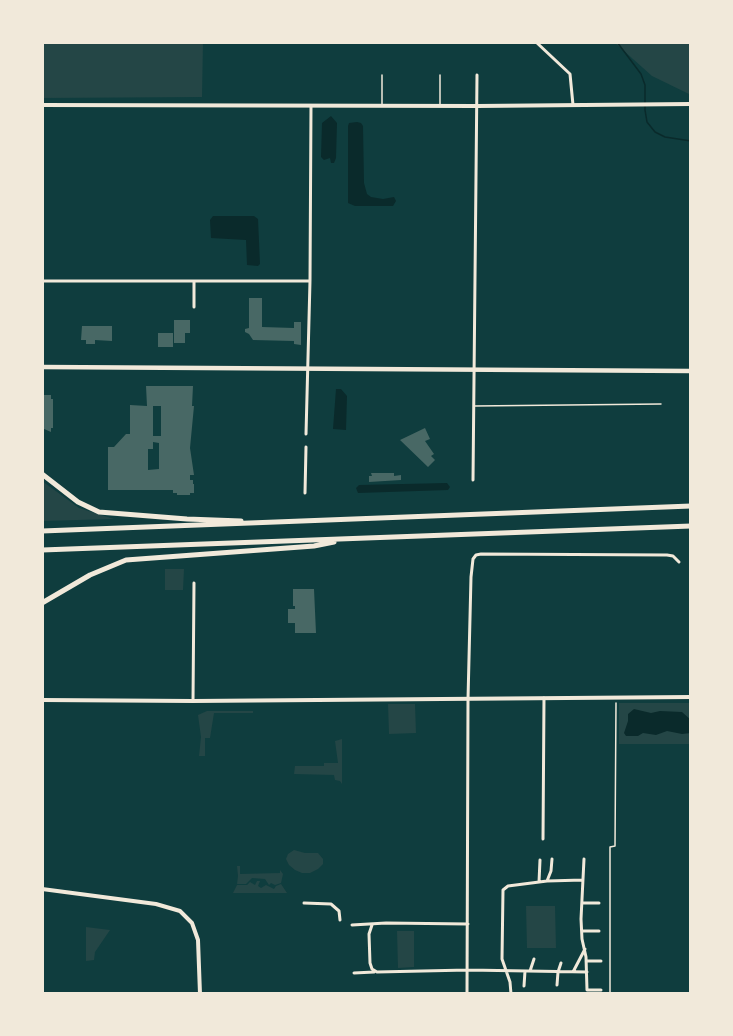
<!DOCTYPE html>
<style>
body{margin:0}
#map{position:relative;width:733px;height:1036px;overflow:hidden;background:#0f3d3e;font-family:"Source Sans 3",sans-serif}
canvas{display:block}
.frame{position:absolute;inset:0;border:44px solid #f1e9da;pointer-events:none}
</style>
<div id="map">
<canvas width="733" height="1036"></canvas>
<div class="frame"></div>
</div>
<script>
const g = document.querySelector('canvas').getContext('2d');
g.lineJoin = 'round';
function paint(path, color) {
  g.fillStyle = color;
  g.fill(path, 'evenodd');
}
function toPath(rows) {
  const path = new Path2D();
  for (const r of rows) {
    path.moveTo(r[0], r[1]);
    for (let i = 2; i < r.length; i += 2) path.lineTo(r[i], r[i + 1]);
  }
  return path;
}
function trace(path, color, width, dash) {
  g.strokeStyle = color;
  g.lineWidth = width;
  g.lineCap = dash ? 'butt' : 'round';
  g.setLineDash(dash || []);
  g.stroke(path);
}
paint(toPath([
 [42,42,203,42,202,97,42,98],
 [614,42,691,42,691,95,652,76],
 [42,481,79,508,114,519,42,521],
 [165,569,184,569,183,590,165,590],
 [619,703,691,703,691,744,619,744],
 [388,704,415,704,416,733,389,734],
 [207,711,253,711,253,713,214,713,210,738,205,738,205,756,199,756,201,737,198,715],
 [342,739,342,784,340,781,335,780,334,775,294,774,295,766,324,766,324,763,338,763,335,741],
 [294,850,305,853,318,853,323,859,323,864,318,869,310,873,302,873,295,870,289,865,286,859,288,854],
 [237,866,240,866,240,874,280,873,280,870,283,874,281,883,275,885,271,883,269,885,265,879,252,878,246,884,237,884,238,876],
 [257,881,260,881,258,886,261,888,266,885,274,889,276,886,281,884,287,893,233,893,237,885,247,885,250,882,255,885],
 [526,906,555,906,556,948,527,948],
 [86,927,110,930,95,952,94,960,86,961],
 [397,931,414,931,414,967,398,968]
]), '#244646');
paint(toPath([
 [331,116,337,123,336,158,334,163,331,163,330,158,324,160,321,157,322,123],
 [357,122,361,123,363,126,364,183,367,194,371,197,383,199,394,197,396,201,393,206,355,206,348,203,348,126,349,123],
 [213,216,254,216,258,219,260,264,258,266,247,265,246,240,211,238,210,220],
 [336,389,341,389,347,396,346,430,333,429],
 [447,483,450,487,448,490,358,493,356,488,359,485],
 [634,709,651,713,660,711,682,712,691,720,691,733,682,734,667,731,656,735,643,733,638,736,626,736,624,733,628,721,628,714]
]), '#0a2a2b');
trace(toPath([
 [617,42,641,74,645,85,645,110,647,122,655,132,665,137,691,141]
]), '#0a2a2b', 1.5);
paint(toPath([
 [249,298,262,298,262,327,294,328,294,322,301,322,301,345,294,344,294,341,253,340,249,334,245,332,245,329,249,328],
 [174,320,190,320,190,333,185,333,185,343,174,343],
 [82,326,112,326,112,341,95,340,95,344,86,344,86,340,81,340],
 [158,333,173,333,173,347,158,347],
 [146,386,193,386,192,406,194,406,190,448,194,475,190,475,190,480,193,480,193,484,194,484,194,493,190,493,190,495,177,495,177,493,173,493,173,490,108,490,108,447,114,447,126,434,130,434,130,405,147,406],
 [153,406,161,406,161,436,153,436],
 [153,442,159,443,159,469,148,470,148,449,153,449],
 [42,395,51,395,51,399,53,399,53,428,51,428,51,432,42,428],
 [425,428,430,439,425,441,434,454,431,456,435,460,428,467,400,440],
 [371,473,394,473,394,476,401,475,401,480,369,482,369,476,372,476],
 [293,589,314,589,316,633,295,633,295,623,288,623,288,609,295,609,295,606,293,606]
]), '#486865');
trace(toPath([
 [610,994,610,847,615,846,616,703]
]), '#f1e9da', 1.5);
trace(toPath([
 [382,75,382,105],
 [440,105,440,75],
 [474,406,661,404]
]), '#f1e9da', 1.5);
trace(toPath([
 [536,42,570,74,573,105],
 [42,281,310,281],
 [194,307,194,281],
 [306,434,310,281,311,106],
 [473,480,477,75],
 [305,493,306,447],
 [193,701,194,583],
 [543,839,544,698],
 [584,859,581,919,582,939,586,957,587,990,601,990],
 [547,881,551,871,552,859],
 [539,882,540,860],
 [304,903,331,904,339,911,340,920],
 [582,903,599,903],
 [352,925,386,923,468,924],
 [372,925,369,934,370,963,372,969,377,972,468,970,587,972],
 [582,931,599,931],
 [586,961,601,961],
 [530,971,534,959],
 [573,972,585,949],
 [354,973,374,972],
 [557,985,558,972,561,963],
 [524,986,525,971],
 [467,994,468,699,471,577,473,559,476,555,481,554,667,555,673,556,679,562],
 [511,994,510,982,502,959,503,890,508,886,547,881,583,880]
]), '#f1e9da', 3);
trace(toPath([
 [42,105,477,106,691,104],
 [42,889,156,904,180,911,192,923,198,940,200,994]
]), '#f1e9da', 4);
trace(toPath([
 [42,700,193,701,691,697]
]), '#f1e9da', 4);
trace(toPath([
 [42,367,691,371]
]), '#f1e9da', 4.5);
trace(toPath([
 [42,474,78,502,99,512,187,519,241,521],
 [42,531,691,506],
 [42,550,691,526],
 [42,603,90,575,126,560,314,546,334,542]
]), '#f1e9da', 5);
</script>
